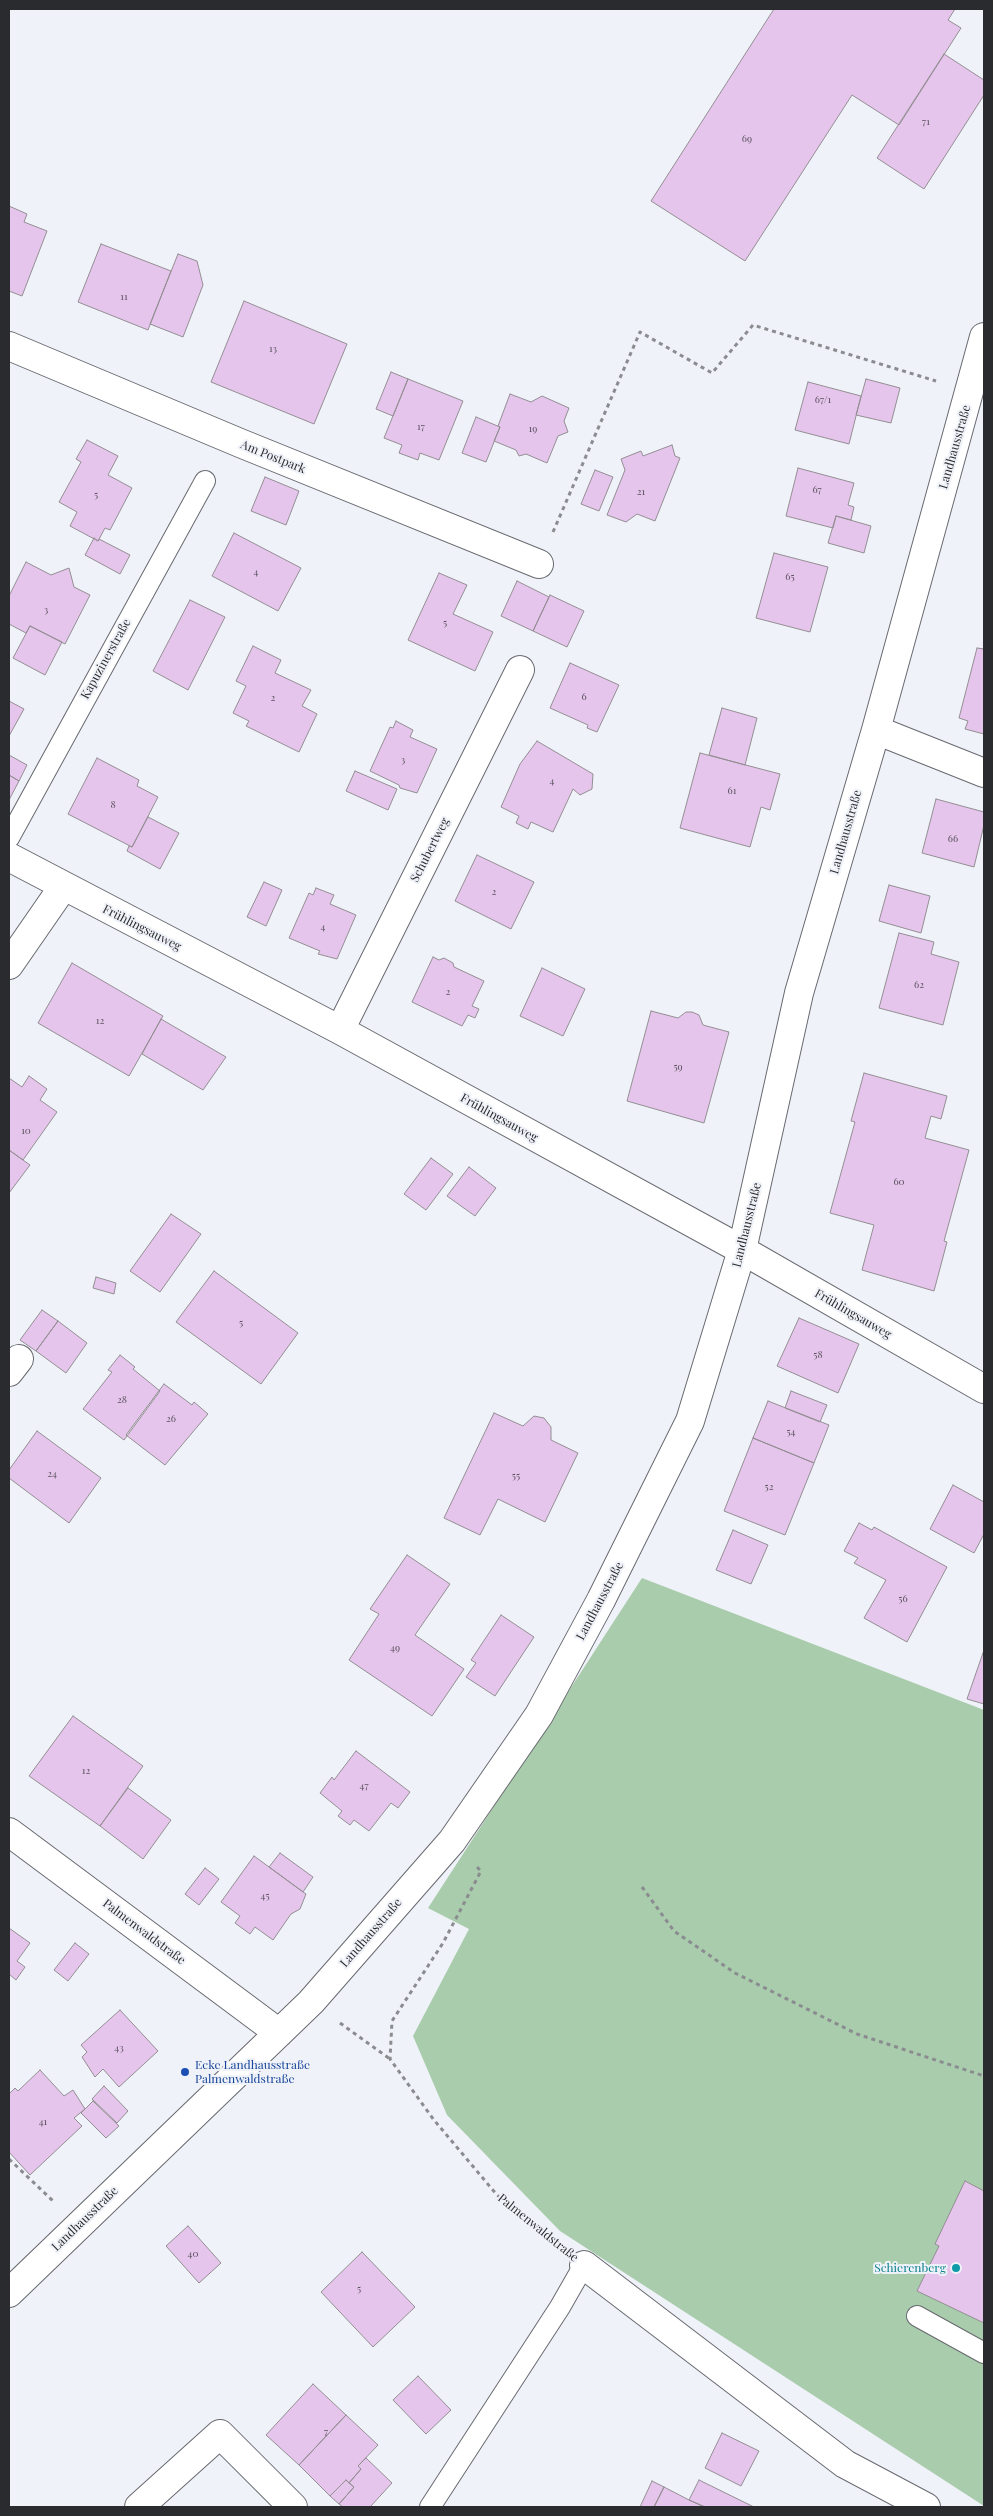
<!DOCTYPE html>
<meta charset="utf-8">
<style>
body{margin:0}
#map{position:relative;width:993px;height:2516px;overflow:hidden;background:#eff2f8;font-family:"Playfair Display",serif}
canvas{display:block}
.frame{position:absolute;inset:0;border:10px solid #2a2b2e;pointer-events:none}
</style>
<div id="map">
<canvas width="993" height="2516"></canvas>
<div class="frame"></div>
</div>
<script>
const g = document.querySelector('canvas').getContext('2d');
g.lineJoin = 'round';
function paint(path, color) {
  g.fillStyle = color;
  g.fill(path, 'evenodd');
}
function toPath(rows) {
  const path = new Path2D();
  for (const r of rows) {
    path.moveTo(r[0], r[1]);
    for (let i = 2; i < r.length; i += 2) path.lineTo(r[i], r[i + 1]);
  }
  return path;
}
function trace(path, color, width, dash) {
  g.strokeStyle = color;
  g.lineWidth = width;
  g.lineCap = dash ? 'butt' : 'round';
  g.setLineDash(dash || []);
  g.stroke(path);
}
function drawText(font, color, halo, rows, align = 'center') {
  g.font = font + ' "Playfair Display",serif';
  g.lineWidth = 4;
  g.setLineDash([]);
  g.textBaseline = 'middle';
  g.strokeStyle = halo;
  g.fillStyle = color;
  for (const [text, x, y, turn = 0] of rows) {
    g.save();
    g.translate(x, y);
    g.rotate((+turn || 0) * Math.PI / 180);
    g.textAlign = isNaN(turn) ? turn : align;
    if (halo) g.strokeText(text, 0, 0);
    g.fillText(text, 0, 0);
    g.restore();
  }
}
paint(toPath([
 [642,1578,984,1710,984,2506,560,2231,447,2115,413,2036,469,1929,428,1908]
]), '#a9ccac');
const building = toPath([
 [774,9,955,9,948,20,961,28,899,125,852,95,745,261,651,201,774,9],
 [944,54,984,80,984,95,924,189,877,158,944,54],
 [9,206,27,214,24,222,47,231,22,296,9,291,9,206],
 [101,244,171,271,148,330,78,302,101,244],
 [178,254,197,261,203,285,183,337,150,324,178,254],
 [244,301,347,344,314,424,211,382,244,301],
 [391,372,408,379,393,416,376,409,391,372],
 [408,379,463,401,439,460,420,453,418,460,399,453,402,445,384,438,408,379],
 [866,379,900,388,891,423,856,415,866,379],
 [808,382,861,396,849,444,795,430,808,382],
 [510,394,531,402,542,396,569,408,564,421,568,432,558,436,547,463,526,454,519,456,516,450,494,441,500,427,498,426,510,394],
 [476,417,500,427,486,462,462,453,476,417],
 [87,440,118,456,108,475,132,488,110,530,105,528,98,541,70,526,77,512,59,502,81,462,76,459,87,440],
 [672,445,675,456,680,458,655,521,637,514,626,522,607,515,625,470,621,459,641,451,643,456,672,445],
 [798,468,854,483,848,505,854,507,851,520,836,516,833,528,786,516,798,468],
 [595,470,613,477,599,511,581,504,595,470],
 [265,477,299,491,286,525,251,511,265,477],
 [836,516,871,526,864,553,828,543,836,516],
 [234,533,301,568,278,611,212,576,234,533],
 [94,538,98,541,99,539,130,555,120,574,85,555,94,538],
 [774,553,828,567,810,632,756,618,774,553],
 [26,562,51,575,69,568,74,587,90,595,65,644,30,626,26,633,9,624,9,596,26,562],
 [439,573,467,585,453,614,493,632,475,671,408,640,439,573],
 [517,581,549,597,533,631,501,616,517,581],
 [550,595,584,611,567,647,533,631,550,595],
 [190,600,225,617,188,690,153,671,190,600],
 [30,626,62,642,45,675,13,658,30,626],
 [253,646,281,660,275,673,311,690,302,706,317,714,299,752,246,726,249,721,233,713,246,686,236,681,253,646],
 [977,648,984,649,984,734,965,729,968,721,959,718,977,648],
 [570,663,619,685,597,732,587,728,588,725,550,708,570,663],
 [9,701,24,709,9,736,9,701],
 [722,708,757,718,745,765,709,755,722,708],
 [396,721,413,730,410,737,437,749,417,793,400,788,399,785,370,771,390,727,393,728,396,721],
 [537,741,593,774,592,789,580,795,573,789,553,832,531,822,528,829,516,823,519,816,501,807,520,764,537,741],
 [700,753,780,774,770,810,761,807,750,847,680,828,700,753],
 [9,755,27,765,19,781,9,775,9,755],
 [97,758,139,780,137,786,158,797,132,847,68,814,97,758],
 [355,771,397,789,388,810,346,791,355,771],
 [9,775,19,781,9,800,9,775],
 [936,799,984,812,984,825,974,867,922,853,936,799],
 [148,817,179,833,160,869,127,851,129,846,132,847,148,817],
 [477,855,534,882,511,929,455,901,477,855],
 [264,882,282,890,266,926,247,917,264,882],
 [889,885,930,896,921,933,879,921,889,885],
 [316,888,334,895,330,904,356,915,337,959,318,954,320,951,289,938,309,893,313,895,316,888],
 [899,933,934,942,931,954,959,962,943,1025,879,1008,899,933],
 [433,957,439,960,444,958,453,963,454,967,484,981,472,1006,479,1009,475,1018,468,1015,462,1026,412,1002,433,957],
 [72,963,163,1016,129,1076,38,1023,72,963],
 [542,968,585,989,563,1036,520,1016,542,968],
 [651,1011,678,1018,686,1012,692,1012,699,1015,703,1025,729,1032,704,1123,627,1101,651,1011],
 [161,1019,226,1057,203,1090,142,1054,161,1019],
 [864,1073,947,1096,941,1119,931,1116,925,1138,969,1150,944,1241,947,1242,934,1291,862,1270,874,1225,830,1213,855,1122,851,1121,864,1073],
 [29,1076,47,1089,40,1100,57,1112,23,1160,9,1150,9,1078,22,1087,29,1076],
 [9,1150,30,1165,9,1193,9,1150],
 [431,1158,453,1174,426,1210,404,1194,431,1158],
 [469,1167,496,1188,475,1216,447,1196,469,1167],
 [171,1214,201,1234,160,1292,130,1271,171,1214],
 [214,1271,298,1333,261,1384,176,1322,214,1271],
 [96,1277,116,1283,114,1294,93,1288,96,1277],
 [42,1310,58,1321,36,1351,20,1340,42,1310],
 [799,1318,859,1344,838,1393,777,1366,799,1318],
 [58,1321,87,1343,66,1373,36,1351,58,1321],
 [120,1355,135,1367,133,1369,160,1391,124,1440,83,1409,112,1372,108,1370,120,1355],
 [164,1384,192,1405,194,1402,208,1414,165,1465,126,1435,164,1384],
 [791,1391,827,1405,820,1422,785,1408,791,1391],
 [768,1401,829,1425,814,1463,753,1438,768,1401],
 [494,1413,523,1426,534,1416,544,1418,551,1427,551,1440,578,1453,545,1522,498,1499,480,1535,444,1518,494,1413],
 [37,1431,101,1478,69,1523,9,1478,9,1470,37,1431],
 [753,1438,814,1463,785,1535,724,1511,753,1438],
 [953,1485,984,1502,984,1534,974,1553,930,1529,953,1485],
 [859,1523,872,1530,874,1527,947,1567,907,1642,864,1618,886,1580,854,1563,858,1558,844,1551,859,1523],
 [733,1530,768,1545,751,1584,716,1570,733,1530],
 [407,1555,450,1584,415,1635,464,1669,432,1716,349,1660,379,1614,370,1609,407,1555],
 [501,1615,534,1637,495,1696,466,1677,476,1663,471,1660,501,1615],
 [984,1650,984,1704,967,1699,984,1650],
 [73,1716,143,1766,100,1826,29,1776,73,1716],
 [356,1751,410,1792,398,1808,391,1803,369,1831,354,1820,350,1825,338,1816,342,1811,320,1793,332,1777,334,1780,356,1751],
 [128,1788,171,1820,143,1859,100,1826,128,1788],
 [280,1853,313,1877,303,1892,269,1867,280,1853],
 [254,1856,306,1894,300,1909,291,1914,273,1940,255,1927,250,1934,235,1923,240,1916,221,1902,254,1856],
 [205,1868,219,1879,199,1905,185,1894,205,1868],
 [9,1928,30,1943,17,1961,25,1967,16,1980,9,1974,9,1928],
 [75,1943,89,1954,68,1981,54,1970,75,1943],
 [120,2010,158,2051,119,2087,103,2069,95,2077,82,2057,87,2052,81,2045,120,2010],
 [40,2070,64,2096,73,2090,85,2109,74,2118,82,2126,30,2175,9,2152,9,2094,15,2088,18,2091,40,2070],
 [104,2086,128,2111,117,2123,92,2099,104,2086],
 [93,2101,119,2126,106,2138,81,2113,93,2101],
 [965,2181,984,2191,984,2323,917,2291,939,2246,935,2244,965,2181],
 [188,2226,221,2263,199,2283,166,2246,188,2226],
 [362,2252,415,2307,373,2347,321,2292,362,2252],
 [418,2376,451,2410,426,2434,393,2400,418,2376],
 [313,2384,346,2415,299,2465,266,2435,313,2384],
 [346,2415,378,2445,358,2466,361,2469,349,2483,346,2480,330,2496,299,2465,346,2415],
 [722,2433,759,2451,741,2486,705,2468,722,2433],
 [366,2458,392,2483,370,2507,343,2507,339,2504,354,2487,349,2483,361,2469,358,2466,366,2458],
 [346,2480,354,2487,339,2504,330,2496,346,2480],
 [699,2480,754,2507,705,2507,689,2500,699,2480],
 [652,2481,664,2487,654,2507,640,2507,652,2481],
 [664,2487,689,2500,705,2507,654,2507,664,2487]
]);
paint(building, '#e6c5ec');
trace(building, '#938e93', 1);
const lane = toPath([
 [9,838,205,481],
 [917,2316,984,2353],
 [430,2507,560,2307,584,2265]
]);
const street = toPath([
 [9,346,240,443,539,564],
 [876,730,984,773],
 [9,857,340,1030,742,1250,984,1389],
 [9,965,63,887],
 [340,1030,520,670],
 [9,1372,19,1359],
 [9,1832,279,2033],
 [584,2265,845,2464,926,2507],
 [9,2293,311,2002,452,1841,539,1715,601,1600,690,1421,742,1250,799,993,876,730,984,337],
 [139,2507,220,2434,293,2507]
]);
trace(lane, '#686a70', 22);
trace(street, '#686a70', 30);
trace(toPath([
 [553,532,640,332,712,373,753,325,936,381],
 [477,1867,481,1871,443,1943,392,2021,390,2059,434,2120,497,2195,556,2243],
 [642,1887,674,1931,735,1973,857,2034,984,2076],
 [340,2023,390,2059],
 [9,2159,53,2201]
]), '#8a8c90', 3, [4, 4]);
trace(lane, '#fff', 20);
trace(street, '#fff', 28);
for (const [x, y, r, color] of [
 [185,2072,5,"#1a4fb4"],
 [956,2268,5,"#0f9aa8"]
]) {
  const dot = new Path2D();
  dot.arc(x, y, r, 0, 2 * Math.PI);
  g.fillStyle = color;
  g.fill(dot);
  trace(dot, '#eff2f8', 2);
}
drawText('10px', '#59525e', null, [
 ["71",926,122],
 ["69",747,139],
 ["11",124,297],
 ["13",273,349],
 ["67/1",823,400],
 ["17",421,427],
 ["19",533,429],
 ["67",817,490],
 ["21",641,492],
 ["5",96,495],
 ["4",256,572],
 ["65",790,577],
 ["3",46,610],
 ["5",445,623],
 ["6",584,697],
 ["2",273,698],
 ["3",403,760],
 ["4",552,781],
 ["61",732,791],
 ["8",113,805],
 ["66",953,839],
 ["2",494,892],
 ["4",323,927],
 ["62",919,985],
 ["2",448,992],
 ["12",100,1021],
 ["59",678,1067],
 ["10",26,1131],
 ["60",899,1182],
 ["5",241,1323],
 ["58",818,1355],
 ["28",122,1400],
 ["26",171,1419],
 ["54",791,1432],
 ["24",52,1474],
 ["55",516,1476],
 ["52",769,1487],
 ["56",903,1599],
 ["49",395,1648],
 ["12",86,1771],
 ["47",364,1786],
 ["45",265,1896],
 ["43",119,2048],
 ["41",43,2122],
 ["40",193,2254],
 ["5",359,2289],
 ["7",326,2432]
]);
drawText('12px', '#2a2b2e', '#eff2f8', [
 ["Landhausstraße",955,447,-74],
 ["Am Postpark",273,457,22],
 ["Kapuzinerstraße",106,659,-61],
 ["Landhausstraße",846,832,-74],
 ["Schubertweg",430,850,-63],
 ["Frühlingsauweg",142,928,27],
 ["Frühlingsauweg",499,1118,29],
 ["Landhausstraße",747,1225,-76],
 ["Frühlingsauweg",853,1314,30],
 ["Landhausstraße",600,1601,-62],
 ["Palmenwaldstraße",144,1932,37],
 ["Landhausstraße",371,1933,-49],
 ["Landhausstraße",85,2219,-44],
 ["Palmenwaldstraße",538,2228,39]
]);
drawText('12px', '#164399', '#eff2f8', [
 ["Ecke Landhausstraße",195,2065],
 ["Palmenwaldstraße",195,2079]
], 'left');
drawText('12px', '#0d838f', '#eff2f8', [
 ["Schierenberg",946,2268]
], 'right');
</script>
